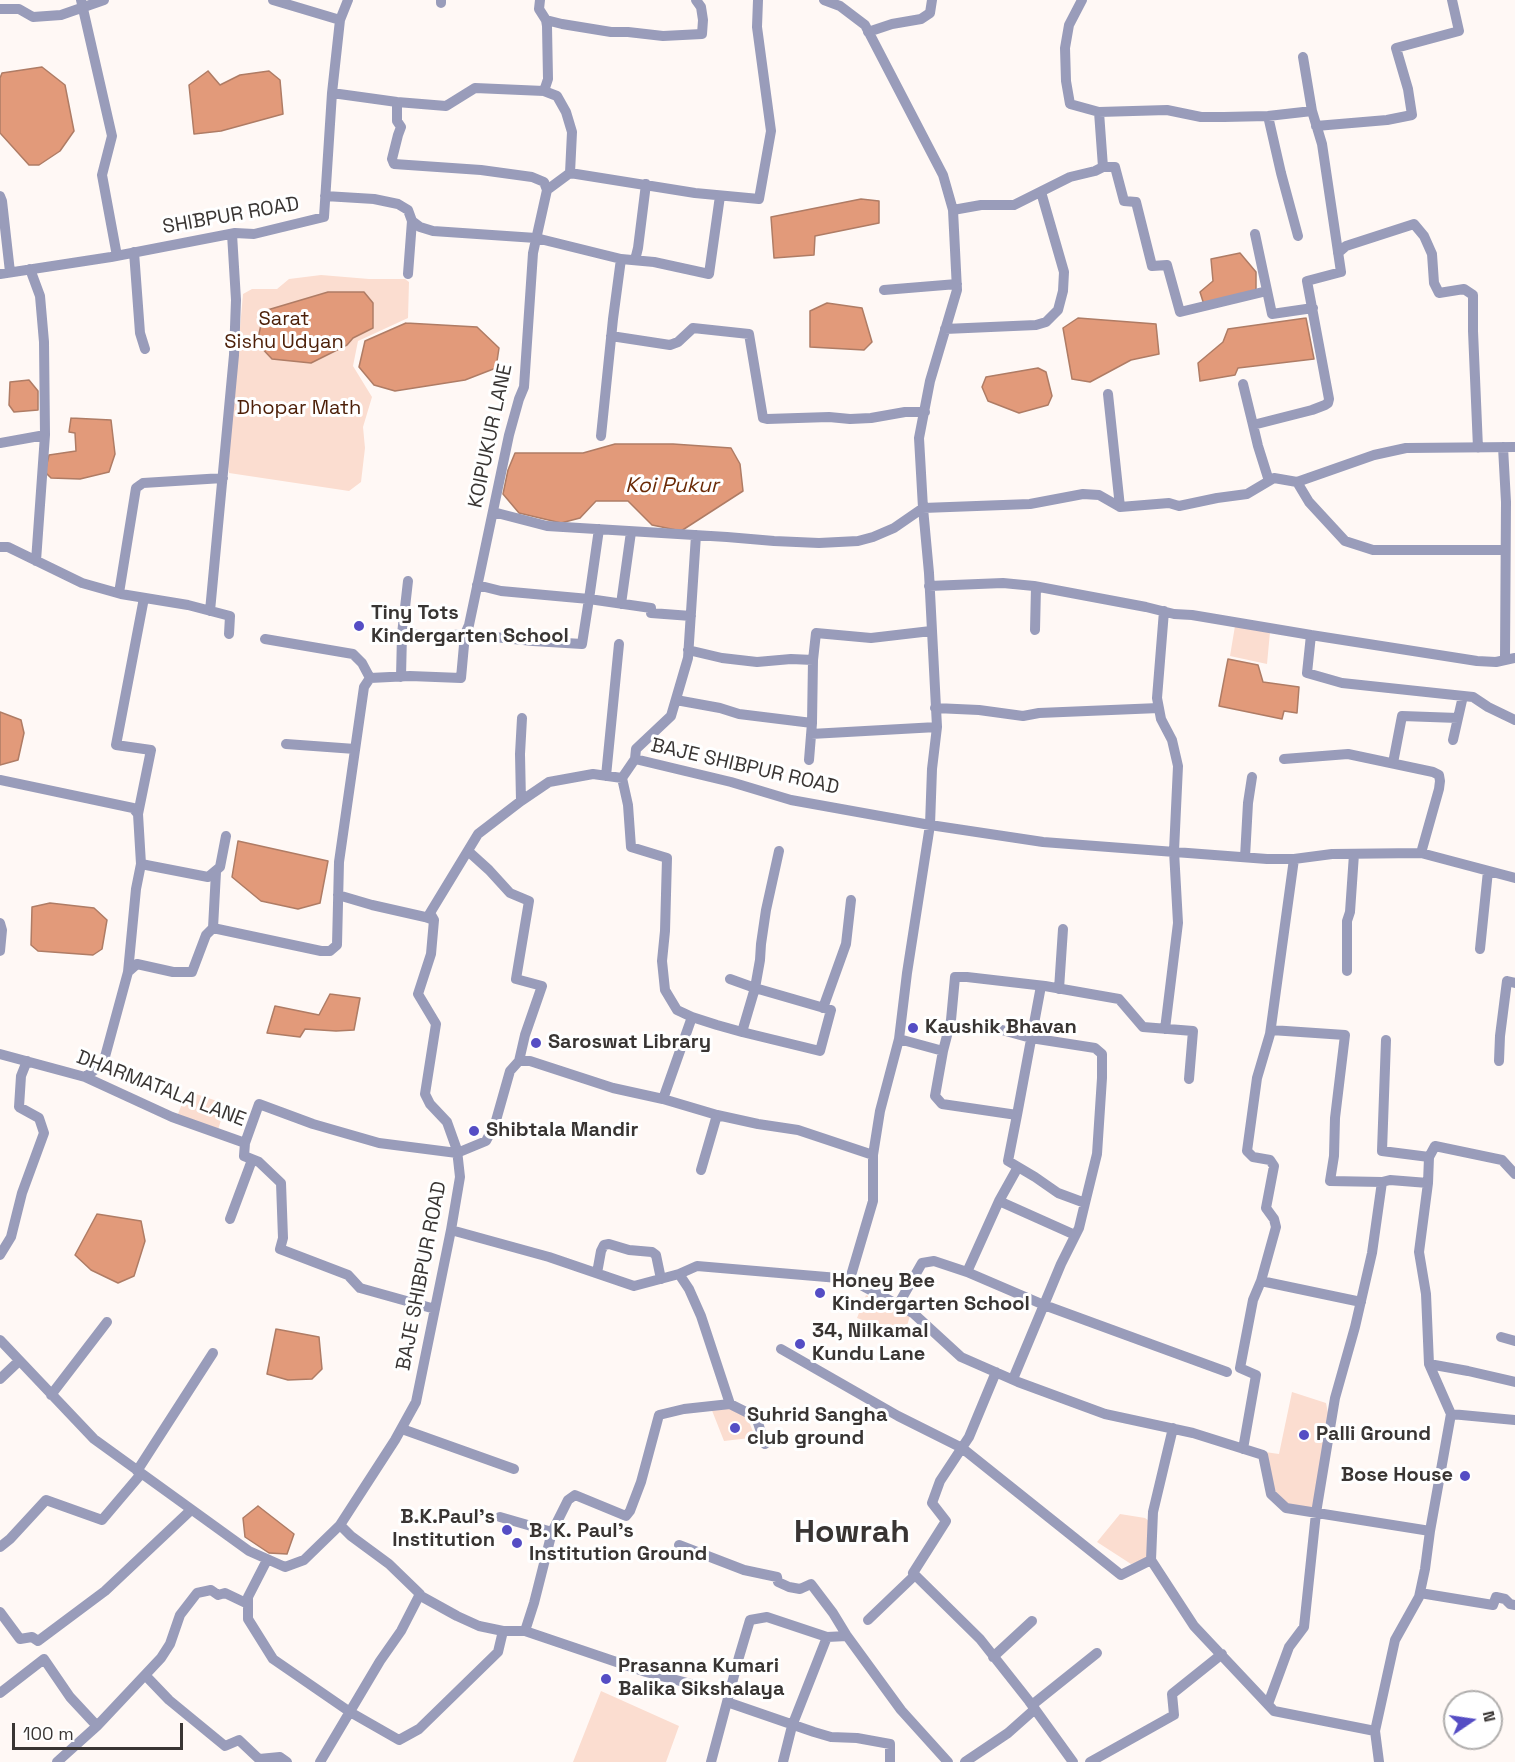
<!DOCTYPE html>
<style>
body{margin:0}
#map{position:relative;width:1515px;height:1762px;overflow:hidden;background:#fff8f5;font-family:"Space Grotesk",sans-serif}
canvas{display:block}
.north{position:absolute;left:1443px;top:1690px;width:60px;height:60px;box-sizing:border-box;background:#fff;border:2px solid #b0aead;border-radius:50%;rotate:77deg;font-size:16px;font-weight:700;line-height:24px;text-align:center;color:#393533}
.north::after{content:'';display:block;margin:auto;width:21px;height:27px;background:#554dc4;clip-path:polygon(50% 0,100% 100%,50% 72%,0 100%)}
.scale{position:absolute;left:12px;top:1723px;width:171px;height:27px;box-sizing:border-box;border:3px solid #393533;border-top:0;padding-left:8px;font-size:18px;line-height:21px;white-space:nowrap;color:#393533;-webkit-text-stroke:4px #fff;paint-order:stroke}
</style>
<div id="map">
<canvas width="1515" height="1762"></canvas>
<div class="north">N</div>
<div class="scale">100 m</div>
</div>
<script>
const g = document.querySelector('canvas').getContext('2d');
g.lineJoin = 'round';
function paint(path, color) {
  g.fillStyle = color;
  g.fill(path, 'evenodd');
}
function toPath(rows) {
  const path = new Path2D();
  for (const r of rows) {
    path.moveTo(r[0], r[1]);
    for (let i = 2; i < r.length; i += 2) path.lineTo(r[i], r[i + 1]);
  }
  return path;
}
function trace(path, color, width, dash) {
  g.strokeStyle = color;
  g.lineWidth = width;
  g.lineCap = dash ? 'butt' : 'round';
  g.setLineDash(dash || []);
  g.stroke(path);
}
function drawText(font, color, halo, rows, align = 'center') {
  g.font = font + ' "Space Grotesk",sans-serif';
  g.lineWidth = 6;
  g.setLineDash([]);
  g.textBaseline = 'middle';
  g.strokeStyle = halo;
  g.fillStyle = color;
  for (const [text, x, y, turn = 0] of rows) {
    g.save();
    g.translate(x, y);
    g.rotate((+turn || 0) * Math.PI / 180);
    g.textAlign = isNaN(turn) ? turn : align;
    if (halo) g.strokeText(text, 0, 0);
    g.fillText(text, 0, 0);
    g.restore();
  }
}
paint(toPath([
 [321,275,369,279,405,279,409,282,408,318,358,341,353,366,372,397,363,427,365,448,361,482,349,491,229,473,228,463,243,294,252,289,277,289,289,279],
 [1235,626,1270,632,1267,664,1230,656],
 [187,1091,226,1104,217,1133,178,1114],
 [866,1295,910,1316,904,1335,857,1318],
 [1292,1392,1326,1403,1329,1418,1313,1510,1289,1505,1274,1490,1265,1452,1279,1454],
 [729,1407,747,1417,754,1434,750,1438,724,1441,711,1408],
 [1120,1514,1145,1518,1149,1521,1147,1559,1131,1564,1097,1542],
 [601,1691,679,1726,666,1762,573,1762]
]), '#fbddd0');
const water = toPath([
 [42,67,65,85,74,131,60,151,39,165,29,165,0,133,0,78,2,73,42,67],
 [208,71,220,85,240,75,269,71,280,80,283,114,221,131,194,134,189,85,208,71],
 [861,199,879,201,879,223,815,236,814,255,774,258,771,217,861,199],
 [1240,253,1256,272,1256,291,1205,308,1200,292,1213,281,1211,259,1240,253],
 [328,292,364,292,373,303,373,328,353,338,347,345,311,363,272,359,257,343,264,311,328,292],
 [827,303,862,308,872,342,864,350,810,347,810,311,827,303],
 [1078,318,1156,324,1159,354,1131,360,1090,382,1072,379,1063,328,1078,318],
 [1306,318,1314,359,1238,368,1235,375,1200,381,1198,363,1223,342,1228,329,1306,318],
 [406,323,477,327,499,348,496,368,465,380,395,391,374,385,359,367,365,341,406,323],
 [1038,368,1046,372,1052,396,1048,405,1019,413,988,401,982,387,986,377,1038,368],
 [29,380,38,391,38,410,14,412,9,405,10,382,29,380],
 [71,418,111,420,115,454,109,472,80,479,51,478,45,472,49,455,76,451,75,433,69,432,71,418],
 [615,444,673,444,731,448,740,464,743,491,681,531,652,525,628,501,596,501,580,518,561,523,519,513,503,494,508,470,515,453,583,453,615,444],
 [1228,659,1258,665,1263,682,1299,687,1297,713,1284,711,1282,719,1219,706,1228,659],
 [0,712,21,720,24,733,18,760,0,765,0,712],
 [238,841,328,861,320,903,298,909,261,901,232,877,238,841],
 [50,903,94,908,107,920,102,949,93,955,38,951,31,945,32,907,50,903],
 [330,994,360,998,354,1030,336,1031,305,1029,300,1037,267,1033,275,1006,319,1015,330,994],
 [97,1214,141,1221,145,1241,134,1276,118,1283,91,1270,75,1255,97,1214],
 [276,1329,319,1337,322,1369,312,1379,288,1380,267,1374,276,1329],
 [258,1506,294,1534,287,1554,269,1553,245,1537,243,1518,258,1506]
]);
paint(water, '#e29a7a');
trace(water, '#af7c65', 1.5);
trace(toPath([
 [81,0,112,136,102,175,117,256],
 [273,0,340,20],
 [540,0,539,9,546,20,547,26,548,79,544,91],
 [1082,0,1069,25,1065,48,1066,81,1070,104,1099,112],
 [441,3,441,0],
 [0,9,19,9,33,17,61,15,104,0],
 [546,20,562,24,611,32,628,32,663,36,702,34,703,20,701,7,696,0],
 [868,32,892,24,921,19,930,13,932,0],
 [1303,57,1312,111],
 [332,93,397,102,446,106,475,88,544,91,557,96,566,112,572,132,570,173,547,190,533,253,524,387,519,399,509,435,469,625,465,634,442,636,402,634,401,677],
 [397,102,397,121,401,127,398,135,392,159,394,164,481,170,532,177,544,182,547,190],
 [1268,116,1281,173,1298,236],
 [1316,126,1387,120,1412,115,1408,89,1396,48,1459,31,1452,0],
 [1103,167,1115,167,1124,201,1136,202,1152,266,1167,265,1180,312,1267,291],
 [570,173,695,193,759,199,771,131,757,27,758,0],
 [0,196,2,201,10,272],
 [325,196,374,199,398,204,408,210,412,221,420,227,433,231,536,238,621,259,613,319,601,436],
 [953,210,981,205,1014,205,1070,177,1095,171,1103,167,1099,112,1167,110,1201,117,1224,117,1268,116,1312,111,1322,144,1341,272,1307,281,1329,399,1328,403,1325,405,1312,410,1253,425,1258,446,1269,481],
 [1255,234,1272,314,1313,308],
 [134,252,140,333,145,349],
 [1338,253,1346,246,1414,224,1424,236,1432,254,1434,283,1439,293,1464,289,1473,295,1473,331,1478,448],
 [621,259,654,262,709,274,720,196],
 [635,260,638,248,646,184],
 [30,269,40,296,44,342,45,435,36,561],
 [0,274,111,257,235,233,254,234,324,217,332,93,340,20,348,0],
 [408,274,412,221],
 [884,290,957,284],
 [945,329,1036,325,1046,322,1058,310,1063,291,1064,272,1041,192],
 [611,336,670,345,678,342,693,328,749,334,763,418,767,419,829,417,850,419,871,418,905,412,925,412],
 [1243,384,1253,425],
 [1108,394,1120,507],
 [0,443,45,435],
 [1503,447,1506,502,1505,659],
 [1297,482,1309,502,1345,541,1373,550,1505,550],
 [493,512,547,526,727,537,774,541,819,543,858,541,873,537,894,528,923,508,919,438,930,381,957,290,953,210,943,175,865,25,840,6,824,0],
 [0,547,8,547,82,583,121,594,188,605,230,616,229,634],
 [477,585,501,591,589,599,599,529],
 [929,586,1003,583,1034,586,1146,607,1174,614,1192,615,1311,635,1307,673,1342,683,1473,697,1488,707,1515,720],
 [119,593,136,488,143,483,223,478],
 [621,604,631,532],
 [210,611,234,355,236,300,232,234],
 [1164,611,1157,698,1161,719,1172,740,1178,766,1174,851,1178,923,1165,1029],
 [1035,630,1036,587],
 [402,634,408,581],
 [1311,635,1477,661,1496,662,1515,658],
 [265,639,353,654,362,663,370,678],
 [688,650,722,658,757,662,791,659,813,660],
 [676,700,720,708,739,714,812,723],
 [935,708,979,710,1023,716,1039,713,1159,708],
 [811,734,937,727],
 [1453,740,1463,696],
 [286,744,355,749],
 [635,759,636,749,671,716,688,658,696,535],
 [1284,759,1348,754,1433,772,1439,775,1440,781,1439,789,1421,853],
 [809,760,812,723,813,660,816,633,871,638,931,631],
 [1393,763,1402,716,1458,718],
 [606,776,619,644],
 [622,778,628,805,631,847,667,858,665,931,662,961,665,990,677,1010,692,1017,717,1025,742,1032,820,1051,831,1010,755,988,742,1032],
 [0,780,133,808,138,814,141,864],
 [521,801,520,754,522,718],
 [138,814,151,750,116,745,144,598],
 [468,851,489,870,510,893,529,901,516,979,542,986,525,1035,519,1061],
 [1245,857,1248,803,1252,777],
 [338,895,372,905,425,917,434,920],
 [0,923,2,930,0,951],
 [213,928,216,872],
 [1480,949,1488,871],
 [1347,971,1347,921,1350,912,1354,854],
 [128,972,137,964,173,972,192,972,206,935,213,928,321,951,330,951,337,945,339,862,364,687,370,678,410,676,461,678,465,634,533,641,582,644,589,599,651,608,651,613,691,616],
 [730,979,755,988,760,960,761,944,766,910,779,851],
 [1059,989,1063,929],
 [823,1008,846,944,851,900],
 [1002,1030,1031,1038,1095,1048,1102,1054,1102,1078,1097,1154,1085,1203],
 [1271,1030,1345,1035,1335,1118,1334,1156,1330,1181,1382,1182],
 [899,1039,943,1051,935,1096,942,1104,1017,1115,1008,1161,1035,1177,1058,1193,1085,1203,1079,1228,1061,1264,1013,1379],
 [1386,1040,1382,1151,1429,1157],
 [943,1051,951,1020,955,977,967,977,1045,986,1119,999,1143,1027,1193,1031,1189,1079],
 [0,1054,85,1077,172,1117,245,1143,259,1104,313,1124,379,1143,457,1153,486,1141,495,1124,510,1071,519,1061,530,1061,613,1088,663,1099,717,1115,758,1124,798,1130,873,1155],
 [1499,1061,1500,1036,1507,981,1515,983],
 [85,1077,103,1064,128,972,136,889,141,864,208,877,220,867,226,836],
 [663,1099,692,1017],
 [1017,1115,1041,986],
 [245,1143,244,1156,259,1162,281,1183,283,1238,280,1249,348,1275,360,1288,435,1309],
 [701,1170,717,1115],
 [1428,1183,1429,1157,1435,1146,1502,1160,1515,1174],
 [999,1201,1018,1167],
 [230,1219,252,1160],
 [451,1230,549,1257,634,1286,679,1274,697,1266,850,1279,913,1313,961,1357,1018,1382,1105,1414,1193,1433,1263,1455,1271,1494,1286,1508,1430,1531,1425,1569,1419,1597,1395,1640,1375,1731,1379,1762],
 [1075,1235,999,1201,967,1272,1044,1305,1227,1372],
 [0,1255,11,1237,22,1193,44,1133,39,1118,19,1107,21,1076,27,1061],
 [597,1273,601,1251,604,1245,609,1244,629,1250,652,1252,656,1255,661,1279],
 [679,1274,689,1289,701,1316,730,1404],
 [850,1279,873,1201,873,1155,880,1111,899,1039,907,973,930,825,932,769,937,727,929,573,923,508,1030,504,1083,494,1099,495,1120,507,1169,503,1179,506,1217,498,1247,494,1274,478,1297,482,1374,455,1406,448,1515,447],
 [1261,1281,1276,1227,1274,1219,1266,1208,1274,1166,1270,1160,1253,1157,1247,1151,1257,1078,1270,1034,1294,859],
 [898,1305,922,1263,934,1261,967,1272],
 [1501,1337,1515,1341],
 [0,1340,94,1439,249,1551,285,1567,304,1560,340,1525],
 [781,1349,898,1416,962,1448,1121,1575,1151,1560],
 [1429,1364,1468,1371,1515,1382],
 [996,1372,969,1437,940,1481,932,1503,946,1521,913,1573,980,1639,1029,1701,1073,1762],
 [0,1379,19,1361],
 [51,1395,107,1322],
 [1173,1428,1153,1512,1151,1560,1194,1626,1274,1711,1375,1731],
 [402,1429,514,1469],
 [1243,1449,1256,1375,1240,1368,1253,1300,1261,1281,1361,1302],
 [137,1471,213,1353],
 [500,1517,552,1532],
 [1430,1531,1451,1414],
 [679,1545,744,1570,777,1577,778,1582,789,1587,800,1589,811,1584,833,1613,847,1636],
 [0,1547,10,1539,46,1500,102,1520,141,1474],
 [267,1560,248,1597,248,1619,273,1659,350,1712,399,1740,419,1729,498,1652,503,1631],
 [1420,1593,1493,1605,1496,1597,1505,1599,1510,1604,1515,1605],
 [419,1595,457,1616,479,1626,503,1631,525,1631,646,1672,695,1685],
 [0,1612,20,1639,32,1637,38,1641,105,1591,191,1510],
 [868,1620,914,1576],
 [525,1631,534,1603,552,1532,568,1500,575,1495,626,1516,630,1511,641,1482,659,1415,684,1409,730,1404,756,1417,765,1444],
 [827,1637,847,1636,901,1710,948,1762],
 [993,1657,1032,1621],
 [145,1675,169,1700,225,1746,239,1740,259,1759,280,1757,287,1762],
 [0,1693,44,1659,70,1697,97,1726,161,1658,170,1644,180,1615,197,1593,211,1590,218,1595,225,1593,248,1604],
 [727,1702,814,1732,831,1737,857,1738,890,1744,890,1762],
 [1268,1704,1289,1647,1304,1627,1316,1513,1335,1398,1355,1327,1372,1253,1382,1182,1390,1180,1428,1183,1419,1252,1426,1294,1429,1364,1451,1414,1515,1420],
 [1032,1705,1097,1653],
 [57,1762,97,1726],
 [320,1762,380,1661,401,1631,420,1594,389,1564,351,1536,340,1525,395,1440,416,1402,451,1230,460,1177,457,1150,447,1122,430,1104,425,1094,436,1024,418,994,431,954,434,920,430,913,478,834,521,801,549,782,593,774,622,778,635,759,731,782,791,800,930,825,1043,842,1267,859,1294,859,1332,854,1421,853,1515,878],
 [711,1762,739,1657,750,1620,767,1617,827,1637,792,1726,783,1762],
 [965,1762,1008,1733,1035,1709],
 [1090,1762,1174,1715,1172,1694,1222,1654]
]), '#999cba', 10);
for (const [x, y, r, color] of [
 [359,626,6,"#554dc4"],
 [913,1028,6,"#554dc4"],
 [536,1043,6,"#554dc4"],
 [474,1131,6,"#554dc4"],
 [820,1293,6,"#554dc4"],
 [800,1344,6,"#554dc4"],
 [735,1428,6,"#554dc4"],
 [1304,1435,6,"#554dc4"],
 [1465,1476,6,"#554dc4"],
 [507,1530,6,"#554dc4"],
 [517,1543,6,"#554dc4"],
 [606,1679,6,"#554dc4"]
]) {
  const dot = new Path2D();
  dot.arc(x, y, r, 0, 2 * Math.PI);
  g.fillStyle = color;
  g.fill(dot);
  trace(dot, '#fff', 2);
}
drawText('20px', '#393533', '#fff', [
 ["SHIBPUR ROAD",231,216,-10],
 ["KOIPUKUR LANE",491,436,-78],
 ["BAJE SHIBPUR ROAD",745,767,13],
 ["DHARMATALA LANE",161,1089,21],
 ["BAJE SHIBPUR ROAD",422,1276,-79]
]);
drawText('20px', '#4d2009', '#fff', [
 ["Sarat",284,320],
 ["Sishu Udyan",284,343],
 ["Dhopar Math",299,409]
]);
drawText('bold 20px', '#393533', '#fff', [
 ["Tiny Tots",371,614],
 ["Kindergarten School",371,637],
 ["Kaushik Bhavan",925,1028],
 ["Saroswat Library",548,1043],
 ["Shibtala Mandir",486,1131],
 ["Honey Bee",832,1282],
 ["Kindergarten School",832,1305],
 ["34, Nilkamal",812,1332],
 ["Kundu Lane",812,1355],
 ["Suhrid Sangha",747,1416],
 ["club ground",747,1439],
 ["Palli Ground",1316,1435],
 ["Bose House",1453,1476,"right"],
 ["B.K.Paul's",495,1518,"right"],
 ["Institution",495,1541,"right"],
 ["B. K. Paul's",529,1532],
 ["Institution Ground",529,1555],
 ["Prasanna Kumari",618,1667],
 ["Balika Sikshalaya",618,1690]
], 'left');
drawText('italic 21px', '#6b2b07', '#fff', [
 ["Koi Pukur",672,486]
]);
drawText('bold 32px', '#393533', '#fff', [
 ["Howrah",852,1533]
]);
</script>
